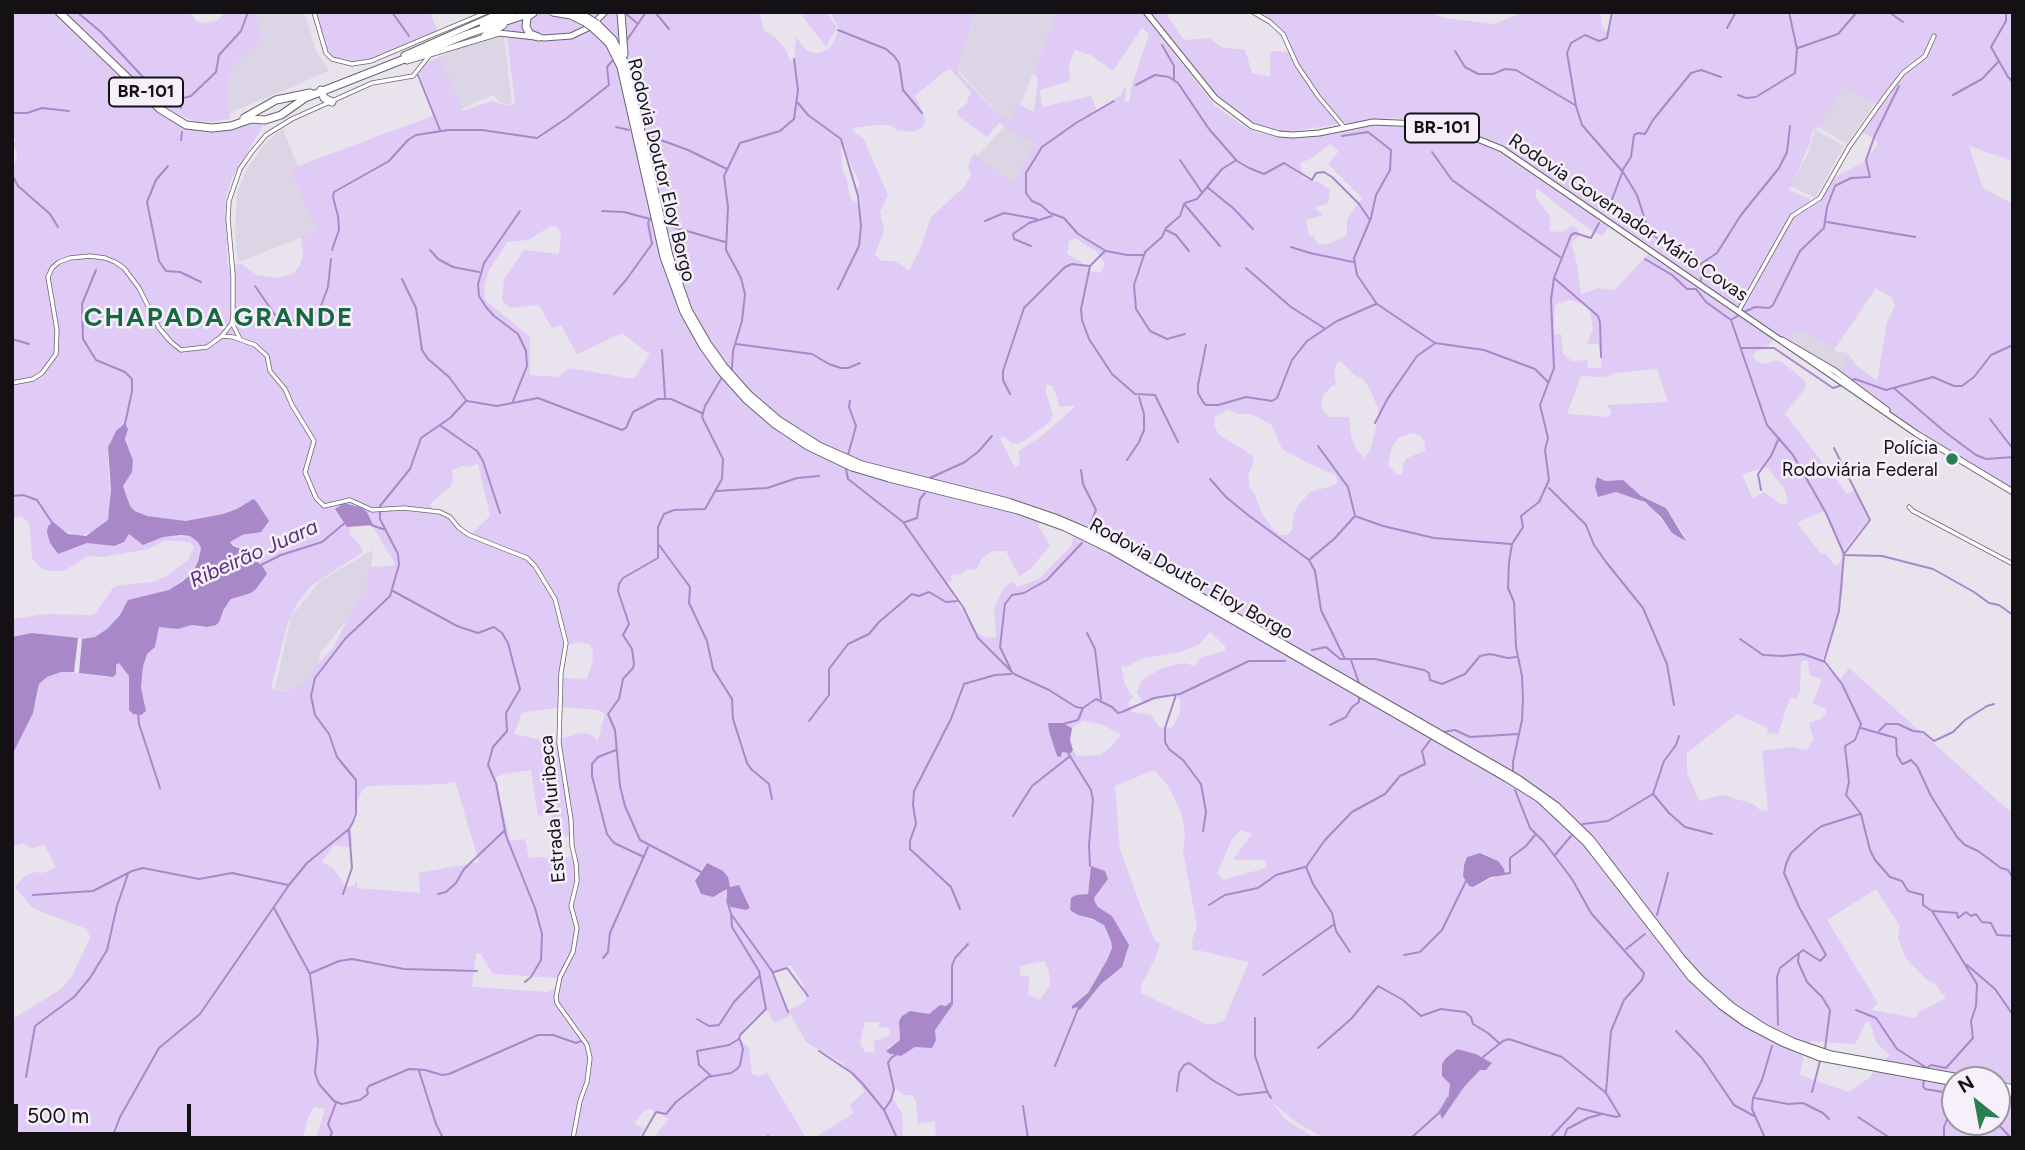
<!DOCTYPE html>
<meta charset="utf-8">
<style>
body{margin:0}
#map{position:relative;width:2025px;height:1150px;overflow:hidden;background:#e8e3ed;font-family:Figtree,sans-serif}
canvas{display:block}
.frame{position:absolute;inset:0;border:14px solid #131114;pointer-events:none}
.north{position:absolute;left:1941px;top:1066px;width:70px;height:70px;box-sizing:border-box;background:#f5f0fa;border:2px solid #9b979e;border-radius:50%;rotate:329deg;font-size:19px;font-weight:700;line-height:28px;text-align:center;color:#131114}
.north::after{content:'';display:block;margin:auto;width:24px;height:32px;background:#297f52;clip-path:polygon(50% 0,100% 100%,50% 72%,0 100%)}
.scale{position:absolute;left:14px;top:1104px;width:177px;height:32px;box-sizing:border-box;border:4px solid #131114;border-top:0;padding-left:9px;font-size:21px;line-height:24px;white-space:nowrap;color:#131114;-webkit-text-stroke:5px #f5f0fa;paint-order:stroke}
</style>
<div id="map">
<canvas width="2025" height="1150"></canvas>
<div class="frame"></div>
<div class="north">N</div>
<div class="scale">500 m</div>
</div>
<script>
const g = document.querySelector('canvas').getContext('2d');
g.lineJoin = 'round';
function paint(path, color) {
  g.fillStyle = color;
  g.fill(path, 'evenodd');
}
function toPath(rows) {
  const path = new Path2D();
  for (const r of rows) {
    path.moveTo(r[0], r[1]);
    for (let i = 2; i < r.length; i += 2) path.lineTo(r[i], r[i + 1]);
  }
  return path;
}
function trace(path, color, width, dash) {
  g.strokeStyle = color;
  g.lineWidth = width;
  g.lineCap = dash ? 'butt' : 'round';
  g.setLineDash(dash || []);
  g.stroke(path);
}
function drawText(font, color, halo, rows, align = 'center') {
  g.font = font + ' Figtree,sans-serif';
  g.lineWidth = 5;
  g.setLineDash([]);
  g.textBaseline = 'middle';
  g.strokeStyle = halo;
  g.fillStyle = color;
  for (const [text, x, y, turn = 0] of rows) {
    g.save();
    g.translate(x, y);
    g.rotate((+turn || 0) * Math.PI / 180);
    g.textAlign = isNaN(turn) ? turn : align;
    if (halo) g.strokeText(text, 0, 0);
    g.fillText(text, 0, 0);
    g.restore();
  }
}
paint(toPath([
 [245,12,297,12,306,16,315,49,329,71,230,113,202,94],
 [977,12,1058,12,1011,127,1040,146,1007,193,970,165,1007,123,955,67],
 [503,31,512,102,509,105,500,102,493,95,457,111,436,58],
 [1847,83,1879,97,1847,144,1818,127],
 [283,128,322,230,238,262,235,232,237,193,247,169,263,146],
 [1815,130,1844,146,1815,198,1790,186,1808,154],
 [1747,317,1798,325,1828,341,1835,351,1847,353,1854,361,1854,370,1841,378,1834,376],
 [373,550,368,594,321,652,307,696,275,688,291,617,320,581]
]), '#dcd5e5');
paint(toPath([
 [12,12,56,12,162,112,205,128,257,117,263,126,232,178,225,201,228,267,241,263,257,275,276,278,293,274,300,265,303,255,301,237,317,230,290,169,435,115,417,66,440,57,462,111,492,101,509,106,515,103,505,20,523,12,759,12,764,30,776,38,786,50,790,61,794,61,796,37,806,50,813,53,820,53,830,48,839,29,830,12,976,12,957,66,958,73,997,113,1009,121,1017,103,1034,112,1038,77,1033,74,1057,12,1142,12,1215,106,1245,127,1261,134,1294,138,1374,125,1414,125,1465,136,1505,155,1609,227,1602,236,1589,229,1536,188,1536,198,1550,216,1549,231,1561,232,1572,226,1576,227,1580,235,1571,243,1577,264,1581,294,1599,288,1615,290,1648,254,1774,339,1767,346,1754,353,1753,357,1757,361,1762,364,1774,361,1782,362,1804,380,1806,387,1785,414,1847,494,1855,490,1868,520,1844,550,1843,590,1833,635,1821,662,1840,680,1849,668,2013,814,2013,1138,1324,1138,1293,1120,1270,1100,1286,1120,1315,1138,931,1138,936,1136,935,1121,918,1124,916,1102,913,1095,904,1095,895,1088,891,1096,902,1113,903,1138,814,1138,854,1113,850,1105,864,1092,863,1088,842,1063,806,1042,791,1015,774,1023,766,1008,751,1021,737,1037,749,1048,752,1074,758,1076,767,1073,806,1138,653,1138,669,1119,651,1109,645,1110,634,1123,644,1129,637,1138,316,1138,325,1109,314,1107,308,1117,303,1138,12,1138,14,1018,61,989,72,976,90,938,87,929,47,914,32,907,15,887,24,877,34,872,42,873,56,868,44,844,31,849,23,843,12,847,12,755,37,700,39,684,47,677,61,671,108,677,116,674,116,665,119,663,129,676,131,712,143,714,146,710,141,687,143,667,147,654,155,647,159,627,178,629,192,625,201,627,223,614,224,609,233,598,256,589,266,576,239,547,230,542,242,534,249,535,253,499,237,509,223,514,186,521,147,516,139,514,130,506,123,486,132,472,133,460,122,424,110,441,108,458,111,505,108,520,99,528,82,536,63,531,52,522,48,526,50,543,58,554,77,545,87,543,114,546,120,544,129,534,143,544,163,537,190,536,196,539,201,548,193,572,169,590,134,599,107,629,95,637,85,639,32,633,12,637,12,619,45,614,91,615,96,613,113,588,119,585,153,582,167,576,189,559,194,547,191,543,182,541,164,541,148,549,104,557,88,556,64,571,49,571,41,568,32,558,29,522,21,516,12,519,12,167,17,158,16,150,12,146,16,139,12,137],
 [1142,28,1149,34,1131,88,1129,102,1125,101,1126,88,1124,88,1121,95,1097,110,1091,96,1042,107,1040,90,1070,81,1069,65,1075,50,1091,55,1113,71],
 [950,69,972,93,968,97,967,103,957,111,959,117,987,137,999,123,1035,144,1014,182,1003,177,974,153,968,165,971,175,964,187,931,217,921,247,909,271,895,261,881,261,875,254,884,231,880,212,888,195,863,138,852,131,854,128,875,125,890,125,897,130,911,132,922,128,925,122,923,113,915,96,945,71],
 [845,144,847,156,860,183,856,193,861,201,860,205,850,198,847,180,842,169,841,149],
 [1330,144,1339,151,1328,164,1362,198,1347,219,1347,235,1328,244,1318,244,1313,236,1309,236,1306,220,1323,215,1315,208,1328,203,1330,190,1321,183,1303,178,1300,162,1309,160],
 [551,226,556,226,561,233,559,254,524,250,504,279,502,300,510,308,539,305,552,328,561,325,577,354,622,333,650,354,634,379,570,368,558,377,530,375,530,337,485,300,484,287,488,272,507,242,528,240],
 [1075,238,1097,252,1104,263,1104,267,1100,273,1090,271,1080,261,1067,254,1069,241],
 [1570,300,1588,306,1590,311,1593,329,1587,344,1599,344,1602,368,1588,368,1587,360,1572,361,1563,354,1561,334,1554,334,1555,304],
 [1340,361,1356,376,1363,379,1369,387,1378,408,1378,420,1370,451,1365,458,1357,451,1351,437,1349,417,1329,417,1323,411,1321,406,1323,396,1331,386,1336,385,1334,374,1336,365],
 [1657,369,1668,402,1607,405,1612,413,1609,417,1567,414,1581,376,1603,377,1612,375,1614,373],
 [1046,385,1053,386,1060,407,1074,405,1075,407,1040,437,1019,451,1020,464,1015,468,1000,438,1004,436,1011,443,1017,444,1024,441,1050,422,1053,414,1046,393],
 [1226,409,1239,414,1252,414,1272,425,1282,449,1306,462,1335,475,1338,481,1335,485,1310,492,1300,503,1294,514,1292,530,1287,535,1279,535,1274,530,1262,514,1255,495,1250,488,1248,476,1254,460,1252,455,1219,435,1214,425,1215,416,1225,412],
 [1411,433,1421,436,1425,443,1425,451,1407,458,1404,462,1402,474,1397,475,1388,465,1392,447,1398,438],
 [478,464,490,516,468,537,460,531,444,512,432,509,430,504,450,487,453,479,452,470,463,466,466,467],
 [1763,468,1767,468,1784,488,1788,503,1784,505,1780,504,1764,492,1752,498,1742,474],
 [1598,477,1604,481,1617,480,1641,496,1666,508,1685,536,1672,533,1651,507,1634,497,1616,492,1601,496],
 [1039,508,1058,519,1073,534,1072,545,1039,579,1018,587,1011,582,1004,588,994,608,996,637,987,638,976,632,955,600,947,581,952,581,950,575,961,574,967,569,976,570,982,558,993,551,1006,551,1019,576,1031,569,1050,545,1038,526,1040,518,1037,510],
 [335,510,367,512,369,520,395,564,392,566,369,567,366,593,356,602,333,648,315,667,314,674,289,692,271,688,288,622,298,602,312,585,363,552,360,545,350,535,349,528],
 [1823,511,1833,527,1841,550,1841,562,1835,566,1825,553,1822,555,1797,523],
 [1210,632,1225,646,1225,651,1202,657,1194,666,1185,663,1162,668,1142,680,1137,692,1144,704,1152,700,1176,695,1180,700,1180,713,1173,726,1170,728,1159,727,1151,715,1132,712,1128,703,1133,697,1125,685,1121,665,1126,667,1144,658,1180,652,1198,645],
 [577,642,590,644,593,652,592,664,587,679,563,678,564,651,569,645],
 [1807,660,1810,675,1821,679,1821,682,1813,702,1815,705,1827,709,1825,714,1821,719,1809,723,1814,740,1807,750,1792,747,1762,751,1768,811,1760,810,1753,804,1723,795,1699,801,1687,773,1687,753,1737,714,1768,728,1767,733,1778,734,1790,697,1796,699,1800,691,1801,662],
 [561,707,597,710,605,713,598,741,590,734,581,733,550,742,514,734,522,713],
 [1083,721,1100,724,1121,734,1113,745,1101,755,1077,756,1073,750,1072,752,1062,752,1062,756,1057,756,1049,723,1072,728],
 [531,770,538,816,551,814,555,834,570,837,574,855,557,860,541,857,529,858,525,839,511,841,494,778,504,774],
 [1154,770,1168,785,1182,815,1185,833,1183,851,1197,926,1191,943,1193,945,1192,949,1249,962,1224,1021,1208,1025,1141,993,1141,986,1156,957,1160,943,1155,941,1143,913,1120,849,1115,786],
 [455,781,479,862,419,873,420,893,357,888,357,880,354,886,347,887,333,868,322,862,334,845,352,848,351,827,358,799,363,789,368,786,445,784],
 [1241,830,1252,834,1233,860,1264,860,1267,864,1266,868,1223,880,1217,873,1232,839],
 [1483,853,1498,861,1495,877,1473,887,1462,871,1464,865,1467,857],
 [706,864,723,871,730,887,739,885,750,908,746,910,731,907,727,897,727,889,719,895,699,891,695,884,698,874],
 [1091,866,1102,870,1108,879,1094,898,1095,902,1098,907,1112,916,1129,945,1122,967,1101,984,1080,1009,1074,1004,1088,993,1107,960,1112,948,1111,941,1104,925,1099,921,1085,918,1076,895,1088,894],
 [1876,889,1900,926,1898,938,1905,957,1926,979,1936,985,1946,998,1919,1012,1916,1018,1871,1010,1878,1003,1827,920],
 [480,953,493,974,556,978,558,980,556,988,548,992,474,987,472,986,476,954],
 [1044,961,1049,971,1050,985,1040,1000,1028,994,1030,977,1020,975,1020,966],
 [791,965,804,986,806,998,805,1002,789,1010,778,990,772,972],
 [950,1003,952,1006,935,1030,936,1040,915,1047,901,1056,890,1054,888,1047,900,1040,899,1021,902,1016,906,1013,929,1014,940,1006,946,1006],
 [865,1022,879,1022,879,1027,889,1028,890,1036,874,1041,875,1053,865,1052,861,1046,860,1042],
 [1870,1022,1876,1042,1889,1055,1868,1079,1848,1092,1800,1075,1805,1047,1811,1041,1850,1044,1856,1043,1865,1023],
 [1456,1049,1476,1054,1492,1063,1486,1070,1480,1070,1464,1087,1443,1117,1440,1113,1448,1100,1450,1084,1442,1064],
 [1955,1080,1997,1080,1997,1122,1955,1122],
 [64,12,190,12,196,21,202,23,218,20,225,12,256,12,258,25,263,37,257,45,233,65,226,91,230,119,210,122,195,121,178,115,159,102],
 [311,12,430,12,438,32,386,56,351,64,343,64,331,61,325,54],
 [799,12,826,12,837,28,826,47],
 [1147,12,1168,12,1167,16,1184,40,1210,38,1221,47,1245,50,1252,73,1270,77,1270,54,1274,51,1290,52,1285,36,1257,12,1432,12,1443,18,1495,24,1522,12,1600,12,1602,26,1606,31,1611,27,1612,12,2013,12,2013,161,1969,146,1983,188,2013,204,2013,488,1913,427,1835,374,1844,367,1846,358,1877,381,1887,322,1895,306,1892,298,1876,288,1834,350,1809,333,1799,330,1792,332,1790,342,1745,314,1608,221,1507,149,1483,138,1433,121,1394,118,1345,123,1289,132,1259,128,1226,109],
 [1845,87,1877,104,1860,131,1875,139,1878,144,1864,162,1826,182,1818,203,1789,190,1810,143,1812,132,1820,125]
]), '#dfcbf5');
paint(toPath([
 [125,423,128,429,125,439,133,460,132,472,123,486,130,506,135,511,147,516,186,521,223,514,237,509,253,499,256,501,269,521,261,532,242,535,230,542,233,546,244,550,263,567,267,574,256,589,251,593,231,599,224,609,219,622,216,625,207,627,192,625,178,629,159,627,155,647,147,654,143,667,141,687,146,711,141,715,133,714,129,710,129,676,119,663,116,665,116,674,113,677,79,673,82,639,95,637,107,629,120,615,128,600,169,590,183,581,193,572,198,561,201,548,198,542,190,536,181,535,163,537,143,545,129,534,124,542,114,546,87,543,58,554,50,543,47,532,48,526,53,522,68,534,86,536,108,520,111,490,108,447,116,431],
 [1597,477,1605,481,1623,480,1641,496,1666,508,1686,541,1672,533,1661,517,1645,502,1616,492,1598,497,1595,487],
 [344,503,362,508,367,512,373,525,347,527,335,509],
 [32,633,78,638,74,672,61,672,47,677,39,684,33,713,12,755,12,637],
 [1048,723,1062,723,1072,728,1070,740,1073,750,1071,753,1062,752,1061,757,1057,756,1049,731],
 [1480,853,1498,861,1504,869,1505,875,1491,877,1473,887,1469,886,1463,876,1464,865,1467,857],
 [707,863,723,871,728,877,730,887,739,885,750,908,746,910,731,907,727,901,727,889,713,897,701,894,695,881],
 [1091,866,1105,871,1108,879,1094,898,1095,902,1098,907,1112,916,1129,945,1122,967,1101,984,1080,1010,1077,1007,1072,1009,1072,1006,1088,993,1107,960,1112,948,1111,941,1104,925,1093,919,1078,915,1070,910,1071,898,1076,895,1088,894],
 [950,1002,952,1006,935,1030,936,1040,932,1048,915,1047,901,1056,890,1054,886,1051,900,1040,899,1021,902,1016,910,1011,929,1014,940,1005,946,1006],
 [1457,1049,1476,1054,1492,1063,1486,1070,1480,1070,1464,1087,1442,1119,1440,1113,1448,1100,1450,1084,1442,1076,1442,1064,1446,1058]
]), '#a988ca');
trace(toPath([
 [77,12,101,32,142,76,162,93,171,99,180,99,191,96,216,72,219,55,241,31,248,12],
 [392,12,409,36],
 [624,12,638,24],
 [655,12,669,29],
 [758,12,763,12],
 [1612,12,1607,38,1599,41,1585,35,1571,43,1567,53,1576,106,1582,125,1623,172,1637,195,1649,232,1668,246,1699,262,1703,267,1701,280],
 [1889,12,1903,22],
 [2006,12,2006,21,1991,47,2008,77,2013,82],
 [1727,28,1736,12],
 [838,30,886,49,894,56,899,63,903,90,922,113],
 [627,40,646,12],
 [1162,45,1174,66,1174,79],
 [1798,48,1838,34,1857,12],
 [1455,51,1465,67,1478,74,1493,74,1505,69,1516,70,1575,105],
 [418,75,440,130],
 [1136,85,1155,75,1169,77,1178,83,1209,129,1237,161,1249,168,1264,174,1284,163,1312,180,1316,173,1324,172,1332,177,1359,204,1370,220],
 [1738,95,1746,98,1756,97,1795,73,1797,49,1789,12],
 [1953,95,1982,79,1999,61],
 [180,100,181,108],
 [1114,101,1076,123,1042,147,1026,173,1026,193,1032,201,1041,205,1050,213,1064,218,1078,234,1106,251,1127,255,1143,255],
 [798,103,808,115,841,139,858,196,861,226,859,246,838,289],
 [12,113,27,113,42,108,69,111],
 [616,127,629,130],
 [650,136,688,150,727,169],
 [1342,136,1368,132,1391,150,1390,170,1376,195,1371,218,1354,258,1357,275,1377,304,1435,343,1484,350,1535,369,1548,382],
 [181,140,182,132],
 [1432,152,1452,180,1560,257],
 [1180,160,1201,191],
 [168,166,156,180,147,202,159,261,166,271,180,272,201,282],
 [1622,171,1631,157,1634,135,1638,133,1645,134,1653,120,1691,73,1701,70,1721,77],
 [12,175,18,186,50,214,58,227],
 [1207,187,1233,208,1253,229],
 [1185,203,1197,199,1222,169,1235,161],
 [1184,204,1180,216,1166,228,1162,237,1145,252,1134,285,1136,309,1150,331,1167,339,1185,334],
 [1185,205,1220,246],
 [1608,210,1622,173],
 [602,211,624,212,650,219,648,223,652,244,626,280,614,294],
 [985,221,1004,213,1037,219],
 [1827,222,1915,237],
 [666,225,725,242],
 [1166,230,1176,235,1189,251],
 [1031,246,1014,239,1013,234,1029,223,1052,216],
 [1291,247,1310,253,1353,262],
 [332,250,339,230,338,216,333,197,334,192,389,161,408,140,416,135,448,130,482,130,537,138,567,118,609,85,607,67,613,60],
 [430,250,438,259,453,267,479,272],
 [1105,251,1090,266,1081,309,1082,320,1089,339,1112,374,1135,394,1155,395,1178,442],
 [1645,259,1672,275,1687,289,1696,289],
 [1702,263,1717,253,1741,215,1779,168,1787,152,1790,126],
 [1246,268,1291,307,1324,328],
 [96,270,82,304,83,339,96,360,125,372,132,379,132,391,125,424],
 [1554,278,1598,316,1600,322,1601,357],
 [402,279,416,308,422,350,428,359,449,377,466,400],
 [255,286,275,315,292,321,307,319,316,313,321,306,328,287,331,259],
 [1696,289,1706,302,1731,320,1767,425,1793,455,1826,513,1844,554],
 [1744,312,1755,307,1769,308,1773,305,1800,251,1824,228,1827,207,1835,186,1851,178,1870,177,1866,160,1875,135,1899,86],
 [1731,320,1739,315],
 [12,339,29,344],
 [736,344,812,354,829,364,841,368,848,368,860,363],
 [1206,345,1198,385,1198,393,1203,402,1206,405,1218,405,1246,397,1272,401,1277,398,1292,360,1307,341,1337,321,1376,304],
 [1742,348,1774,348,1833,388,1842,385],
 [662,350,665,398],
 [732,369,733,351,742,321,745,294,741,278,726,250,728,207,724,176,740,143,780,131,794,119,798,90,794,59],
 [1851,381,1855,379,1886,390,1933,377,1954,386,1962,386,1974,377,1991,355,2013,345],
 [1895,389,1945,432,1976,455,1986,459,2013,457],
 [1010,394,1003,380,1003,371,1024,308,1065,267,1072,264,1089,266],
 [467,401,497,406,538,398,622,430,626,428,633,412,658,399,671,399,702,413],
 [513,401,527,366,526,351,518,334,494,316,486,307,479,296,478,284,484,263,520,211],
 [1990,419,2013,449],
 [1375,423,1388,398,1417,356,1434,344],
 [441,426,477,451,483,461,500,513],
 [848,455,856,426,849,407,850,401],
 [1127,460,1139,442,1144,430,1144,414,1139,397],
 [846,469,848,479,903,522,963,607,978,638,1014,674,1049,690,1076,707,1082,708],
 [1081,470,1083,484,1096,510,1090,525],
 [930,478,965,462,979,451,992,436],
 [1210,479,1226,497,1248,515,1309,560,1315,571,1321,610,1345,659],
 [1549,488,1586,525,1594,545,1606,562,1643,608,1667,664,1674,705],
 [1761,490,1758,474,1771,456,1779,438],
 [716,491,767,488,797,478,819,476],
 [12,496,23,495,37,500,53,524],
 [1355,516,1383,526,1434,538,1511,544],
 [905,522,917,518,920,499,925,493],
 [371,525,386,530],
 [659,545,690,587,689,603,707,641,713,669,732,699,733,719,747,763,751,769,769,784,772,799],
 [1845,555,1882,556,1933,569,1974,592,1989,603,1999,605,2013,615],
 [1309,560,1334,539,1355,516,1348,487,1318,446],
 [259,566,281,555,322,542,346,522],
 [393,591,457,626,478,633,494,627,502,633,508,643,520,689,506,713,507,731,493,747,488,765,496,783,506,836,535,908,542,934,541,960,531,977,525,982],
 [1087,633,1095,649,1101,699],
 [1740,639,1763,655,1783,656,1803,654,1825,662,1842,684,1861,724,1855,740,1845,746,1849,782,1846,795,1861,814,1870,850,1875,860,1890,877,1902,881,1908,891,1923,895,1923,905,1932,911,1977,984,1976,1006,1971,1021,1973,1038,1946,1068,1931,1065,1927,1068,1897,1049,1876,1018,1856,1010],
 [1312,650,1326,647,1340,659,1375,659,1424,670,1429,673,1430,680,1442,684,1465,674,1480,656,1490,654,1508,658,1516,657],
 [1351,660,1359,683],
 [1824,661,1839,611,1844,554,1870,520,1834,448],
 [1011,670,1000,647,1005,604,1012,595,1024,593,1047,580,1082,543],
 [1176,695,1165,728,1165,742,1169,749,1183,760,1201,784,1206,812,1203,831],
 [138,712,139,724,160,788],
 [809,721,829,695,829,669,848,644,869,634,879,622,912,594,919,596,929,592,946,602,957,601],
 [1063,724,1078,720,1083,708,1096,699,1112,707,1118,713,1122,712,1154,698,1180,694,1249,661,1285,661],
 [1330,725,1346,717,1352,707,1359,702,1359,698],
 [1861,728,1896,738,1897,755,1901,762,1903,764,1911,760,1917,766,1931,796,1957,837,1965,845,1978,851,2001,868,2008,870,2013,878],
 [1879,731,1886,724,1898,724,1913,731,1923,732,1934,741,1953,732,1965,720,1987,706,1994,704],
 [1443,732,1455,730,1470,737,1518,734],
 [616,750,598,757,592,764,592,776,607,834,614,843,644,857],
 [1068,753,1091,790,1093,800,1089,845,1090,866],
 [1513,771,1513,762,1522,720,1523,699,1522,676,1516,647,1514,602,1508,588,1509,562,1512,544,1523,527,1521,516,1539,502,1549,480,1545,450,1548,438,1540,405,1554,368,1551,300,1554,278,1571,235,1575,233,1591,238,1599,223],
 [1515,790,1530,828,1544,842,1572,879,1591,913,1644,973,1642,980,1624,1000,1611,1031,1606,1092],
 [1654,795,1669,813,1685,827,1712,834],
 [1013,816,1032,786,1069,757],
 [1583,824,1608,821,1653,794,1664,761,1676,745,1679,736],
 [1555,855,1571,836],
 [703,873,640,840,625,806,620,786,615,730,608,714,619,699,623,679,633,668,634,664,632,649,623,635,629,624,618,591,619,584,623,578,658,558,658,527,664,514,674,510,705,509,722,479,723,459,702,417,705,406,721,379],
 [1503,874,1510,873,1510,858,1526,846,1535,835],
 [343,894,352,868,349,830],
 [438,894,446,892,456,883,464,869,504,831],
 [33,895,93,891,132,871,143,868,199,879,232,873,288,885],
 [727,900,731,914,772,971,788,1012],
 [1209,905,1225,895,1258,888,1276,875,1305,867],
 [274,908,310,974,318,1041,315,1073,319,1084,334,1101,342,1104,360,1100,368,1094,367,1089,369,1086,409,1069,425,1070,442,1075,449,1074,538,1035,553,1035,576,1043,581,1041],
 [960,909,951,887,910,849,910,841,916,824,913,805,914,791,951,719,964,684,995,675,1011,674],
 [1933,911,1957,913,1958,918,1966,912,1971,916,1976,914,1982,922,1991,923,1997,935,2013,936],
 [1657,915,1668,873],
 [1626,949,1645,934],
 [1350,952,1336,931,1332,913,1313,884,1306,867,1325,840,1352,812,1385,794,1400,776,1425,764,1422,751,1431,739],
 [1799,953,1798,962,1807,982,1822,997,1830,1010,1825,1049],
 [1404,955,1420,952,1442,930,1466,881],
 [603,958,608,952,610,933,648,847],
 [1967,965,1995,989,2013,1015],
 [774,972,787,968,808,996],
 [311,973,339,961,352,959,404,969,477,971],
 [1263,975,1333,925],
 [952,1004,952,966,955,958,968,944],
 [1255,1018,1255,1056,1267,1091,1271,1098],
 [697,1019,709,1026,719,1025,734,1002,759,976],
 [1778,1025,1777,977,1780,968,1803,950,1820,961,1826,955,1799,907,1784,873,1786,864,1791,853,1815,831,1822,826,1860,814],
 [1676,1031,1702,1058,1734,1105,1754,1116],
 [1318,1048,1352,1018,1378,986,1403,1000,1421,1016,1441,1009,1465,1012,1471,1017,1473,1024,1488,1033,1499,1043],
 [819,1051,852,1073,862,1083,884,1110,897,1138],
 [1483,1057,1503,1041,1509,1039,1562,1057,1606,1093,1620,1116,1616,1117,1578,1108,1550,1138],
 [1055,1066,1078,1009],
 [419,1071,436,1124,443,1138],
 [711,1076,699,1065,697,1051,729,1045,739,1039,740,1035,766,1009,759,971,732,927,731,914],
 [26,1077,35,1026,74,997,90,978,107,950,117,906,128,874],
 [1924,1079,1923,1086,1925,1089,1955,1094],
 [1177,1091,1179,1073,1184,1065,1189,1063,1214,1081,1238,1095,1266,1092],
 [1812,1092,1820,1061],
 [1755,1098,1788,1104,1803,1103,1823,1113,1829,1119],
 [1023,1106,1028,1138],
 [884,1110,891,1100,894,1089,888,1063,891,1058,897,1054],
 [1858,1117,1890,1138],
 [1996,1122,2011,1138],
 [112,1138,120,1117,159,1048,200,1014,289,885,307,863,349,829,353,822,356,814,356,780,337,757,329,734,315,715,311,696,315,678,345,639,390,596,399,565,398,554,380,519,380,506,410,469,421,438,450,418,466,401],
 [329,1138,332,1133,328,1124,336,1103],
 [641,1138,656,1112,666,1114,676,1102,708,1077,731,1073,737,1069,740,1065,743,1049,740,1040],
 [767,1138,768,1136],
 [1411,1138,1439,1113,1448,1098],
 [1564,1138,1567,1129,1588,1118,1602,1114],
 [1765,1138,1752,1109,1753,1098,1762,1080,1772,1046],
 [1944,1138,1944,1127,1950,1112,1948,1093]
]), '#a988ca', 2);
const minor = toPath([
 [314,12,326,53,332,59,352,64,371,61,487,12],
 [1253,12,1270,22,1283,34,1297,65,1318,96,1344,127],
 [1738,312,1792,216,1820,198,1849,147,1886,95,1903,73,1925,56,1934,36],
 [232,323,240,339],
 [222,336,233,337,255,345,267,356,270,371,285,389,292,405,314,441,305,472,316,498,324,506,350,500,372,510,404,508,440,512,450,517,459,528,469,535,527,558,535,566,555,599,566,643,561,673,559,743,571,820,572,846,576,863,577,881,571,906,577,928,573,952,560,977,556,997,557,1003,587,1045,590,1058,587,1082,580,1101,573,1138],
 [12,383,33,379,42,373,56,354,57,330,48,277,52,268,59,262,70,258,90,256,105,258,115,262,124,268,139,288,159,328,171,342,181,350,207,347,222,336,232,323,233,316,233,275,228,219,229,201,240,169,251,153,266,135,292,119,372,83,413,76,429,56],
 [1909,507,1913,511,2013,564]
]);
const major = toPath([
 [1146,12,1215,98,1252,126,1279,134,1293,135,1319,133,1373,122,1422,124,1458,131,1502,149,1917,434,2013,492],
 [404,55,501,12],
 [407,61,499,33,544,38,571,36,590,27,605,12],
 [1782,340,1835,371,1887,410]
]);
const highway = toPath([
 [59,12,160,109,186,125,212,128,231,126,251,119,265,120,281,115,305,98,468,34,533,12],
 [553,12,571,15,585,22],
 [577,12,589,19],
 [621,12,624,54],
 [533,13,527,17,526,27,530,34,538,37],
 [483,24,512,12],
 [597,24,613,40,626,65,669,256,688,310,707,343,724,367,749,395,778,420,819,446,862,465,1008,502,1055,518,1090,533,1518,779,1556,806,1590,839,1681,958,1702,981,1732,1007,1766,1029,1793,1042,1831,1055,1971,1080],
 [593,28,609,43,621,67,664,257,684,312,703,346,720,370,746,399,775,424,808,446,852,467,889,478,1018,510,1065,527,1110,549,1507,778,1539,798,1587,843,1691,977,1721,1005,1746,1023,1782,1042,1820,1057,1955,1082],
 [485,36,503,25],
 [321,90,324,98,332,102],
 [244,118,276,100,310,93],
 [1997,1085,2013,1089],
 [1997,1090,2013,1094]
]);
trace(minor, '#69656e', 5);
trace(major, '#69656e', 7);
trace(highway, '#69656e', 9);
trace(minor, '#fff', 3.5);
trace(major, '#fff', 5);
trace(highway, '#fff', 7);
const highwayBridge = toPath([
 [589,19,597,24],
 [585,22,593,28]
]);
trace(highwayBridge, '#69656e', 9, []);
trace(highwayBridge, '#fff', 7);
for (const [x, y, r, color] of [
 [1952,459,7,"#297f52"]
]) {
  const dot = new Path2D();
  dot.arc(x, y, r, 0, 2 * Math.PI);
  g.fillStyle = color;
  g.fill(dot);
  trace(dot, '#f5f0fa', 2.5);
}
for (const [x, y, w] of [
 [146,92,74],
 [1442,128,74]
]) {
  const box = new Path2D();
  box.roundRect(x - w / 2, y - 14.5, w, 29, 5);
  g.fillStyle = '#f5f0fa';
  g.fill(box);
  trace(box, '#131114', 2);
}
drawText('bold 18px', '#131114', null, [
 ["BR-101",146,92],
 ["BR-101",1442,128]
]);
drawText('19px', '#131114', '#f5f0fa', [
 ["Rodovia Doutor Eloy Borgo",661,170,76],
 ["Rodovia Governador Mário Covas",1628,218,34],
 ["Rodovia Doutor Eloy Borgo",1191,579,29],
 ["Estrada Muribeca",553,809,-95]
]);
drawText('19px', '#131114', '#f5f0fa', [
 ["Polícia",1938,448],
 ["Rodoviária Federal",1938,470]
], 'right');
drawText('italic 21px', '#5a2f7d', '#f5f0fa', [
 ["Ribeirão Juara",254,554,-24]
]);
g.letterSpacing = '2px';
drawText('bold 26px', '#166840', '#f5f0fa', [
 ["CHAPADA GRANDE",219,318]
]);
g.letterSpacing = '0px';
</script>
